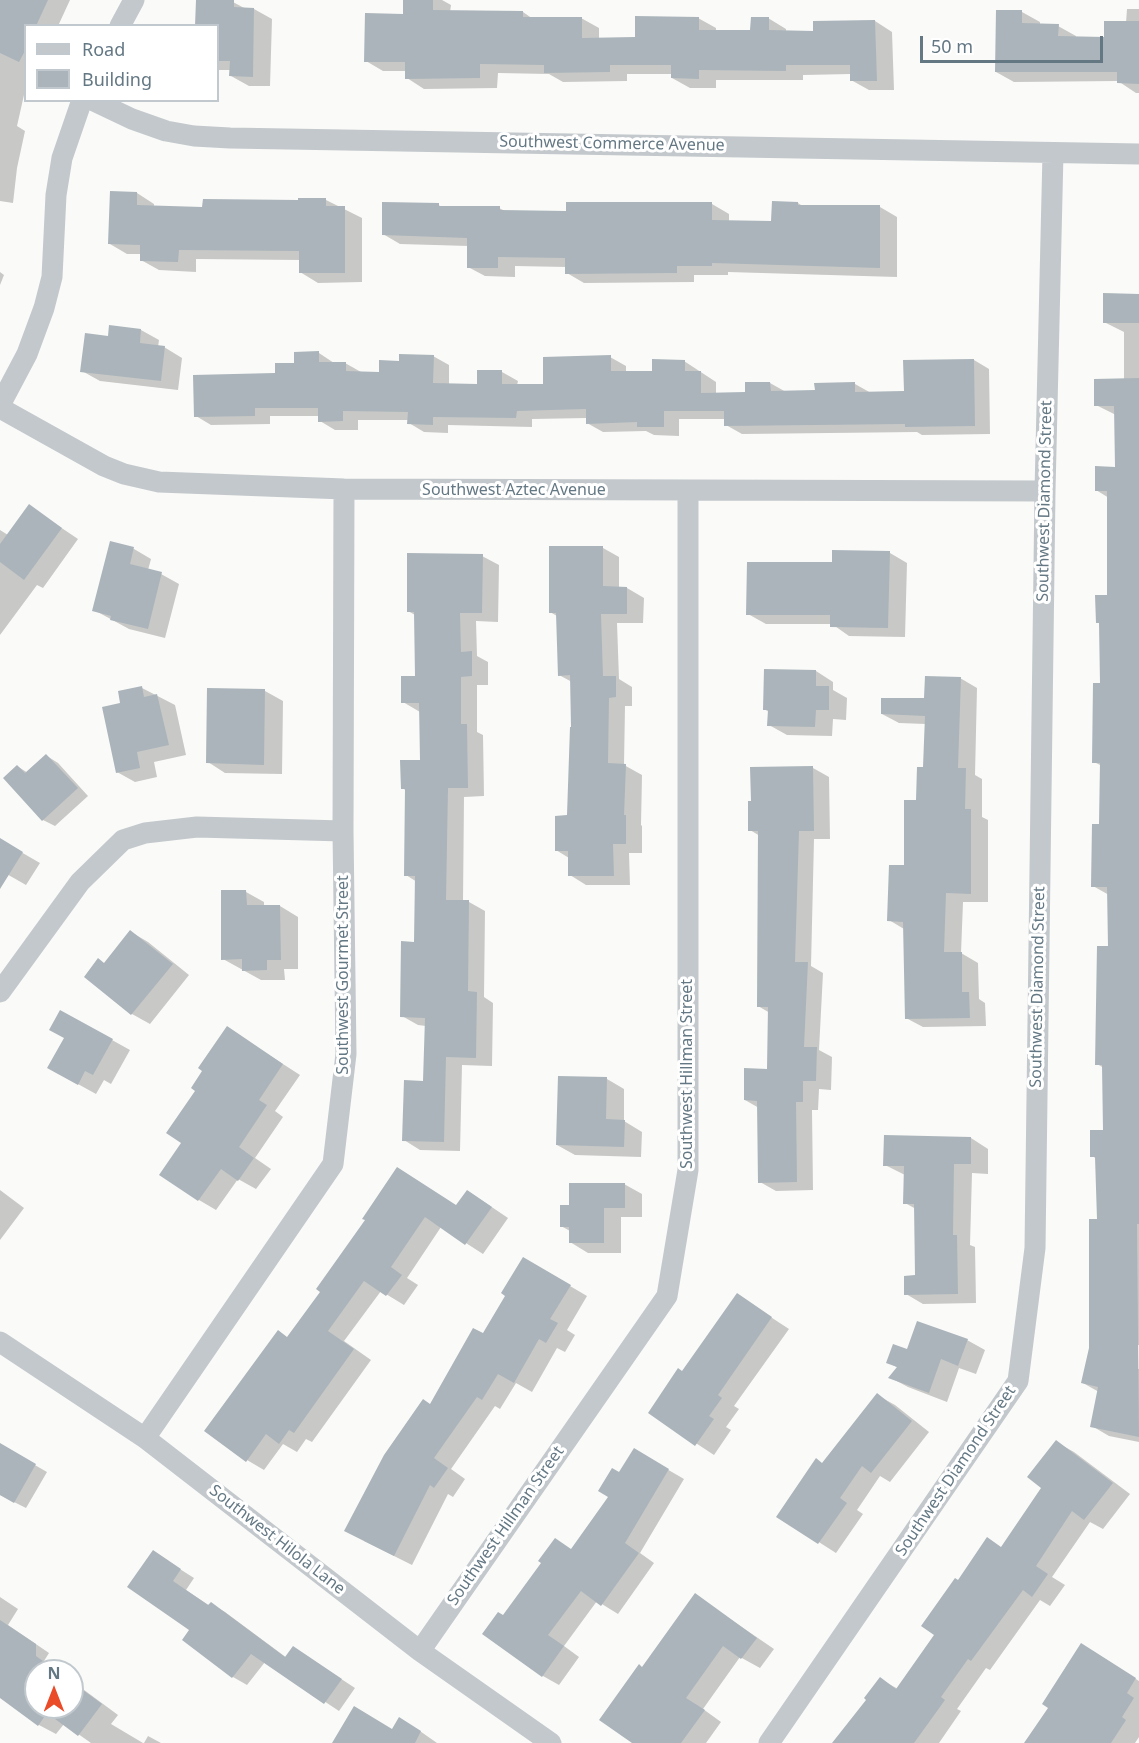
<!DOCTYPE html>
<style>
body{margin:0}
#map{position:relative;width:1139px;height:1743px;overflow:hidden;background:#fafaf8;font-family:"Noto Sans",sans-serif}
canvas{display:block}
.legend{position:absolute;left:24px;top:24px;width:195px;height:78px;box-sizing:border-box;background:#fff;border:2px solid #c1c9ce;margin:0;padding:8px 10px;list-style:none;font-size:18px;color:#647884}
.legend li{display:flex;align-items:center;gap:12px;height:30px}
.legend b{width:30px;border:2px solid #c1c9ce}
.north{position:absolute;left:24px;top:1659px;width:60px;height:60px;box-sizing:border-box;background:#fff;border:2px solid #c1c9ce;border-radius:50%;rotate:0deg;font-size:16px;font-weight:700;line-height:24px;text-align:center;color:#647884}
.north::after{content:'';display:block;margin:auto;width:21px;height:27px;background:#ea4b28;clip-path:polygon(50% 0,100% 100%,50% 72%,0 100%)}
.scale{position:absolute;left:920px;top:36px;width:183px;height:27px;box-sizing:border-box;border:3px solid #647884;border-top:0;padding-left:8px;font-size:18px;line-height:21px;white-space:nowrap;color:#647884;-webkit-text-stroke:4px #fff;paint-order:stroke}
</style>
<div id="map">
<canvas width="1139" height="1743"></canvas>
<ul class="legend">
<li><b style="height:8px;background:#c3c8cc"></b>Road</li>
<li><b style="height:16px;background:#aab4ba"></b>Building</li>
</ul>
<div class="north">N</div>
<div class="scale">50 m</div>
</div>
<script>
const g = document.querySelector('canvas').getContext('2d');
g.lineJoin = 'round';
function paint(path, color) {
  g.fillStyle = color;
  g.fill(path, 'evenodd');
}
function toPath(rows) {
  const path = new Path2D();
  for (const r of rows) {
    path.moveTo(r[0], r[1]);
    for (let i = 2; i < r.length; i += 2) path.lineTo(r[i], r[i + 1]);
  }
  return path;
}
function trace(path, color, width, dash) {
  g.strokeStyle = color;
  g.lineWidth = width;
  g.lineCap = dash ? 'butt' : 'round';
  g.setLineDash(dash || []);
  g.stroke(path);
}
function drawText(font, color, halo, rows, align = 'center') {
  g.font = font + ' "Noto Sans",sans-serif';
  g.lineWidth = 6;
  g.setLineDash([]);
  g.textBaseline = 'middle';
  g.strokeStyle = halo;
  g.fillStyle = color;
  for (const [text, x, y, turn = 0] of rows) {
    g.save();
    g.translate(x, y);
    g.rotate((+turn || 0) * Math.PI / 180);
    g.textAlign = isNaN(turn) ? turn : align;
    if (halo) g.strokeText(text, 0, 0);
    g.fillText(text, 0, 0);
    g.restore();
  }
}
paint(toPath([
 [0,0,70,0,58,26,26,26,26,86,17,126,25,131,17,168,13,203,0,201],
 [405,0,442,0,451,5,450,12,523,12,533,19,581,18,599,28,599,39,637,38,698,18,716,28,716,31,752,31,768,18,786,29,786,31,814,32,875,21,892,32,894,90,869,90,851,80,851,74,803,75,803,80,716,80,716,88,690,88,672,78,672,74,627,74,627,81,563,82,549,74,498,73,497,88,424,89,407,78,407,71,383,71,366,61,404,15],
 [233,2,246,9,254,9,272,19,270,86,249,86,231,76,231,70,218,70,218,26],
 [1127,9,1139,9,1139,93,1136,93,1118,81,1014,82,996,72,1022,12,1040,22,1040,25,1058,26,1076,36,1076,38,1106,38,1126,23],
 [137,193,154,204,154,207,204,209,326,200,362,218,362,282,318,283,300,272,300,260,196,259,196,272,159,270,141,260,141,254,127,254,110,244],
 [798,203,804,207,880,207,897,217,897,277,728,272,728,275,694,275,694,282,584,283,567,273,567,267,515,266,515,277,485,276,468,267,469,246,400,244,383,234,438,205,443,207,499,208,507,212,567,213,712,204,729,214,729,222,773,222],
 [0,272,4,275,0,285],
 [1139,296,1139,1345,1108,1345,1098,1220,1097,1159,1092,1156,1105,1132,1104,1068,1097,1064,1109,947,1109,895,1093,886,1101,825,1102,766,1094,762,1109,596,1109,498,1096,490,1117,468,1116,415,1096,405,1124,380,1124,332,1104,322],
 [111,326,141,330,159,340,158,347,164,347,182,358,178,390,100,381,82,371,109,338],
 [319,353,334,363,345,363,361,372,380,373,400,362,433,356,449,365,449,385,478,386,502,372,518,381,517,385,545,385,610,357,626,366,626,373,653,373,684,361,716,382,716,394,746,393,770,383,786,392,816,392,855,384,871,393,906,392,974,360,989,369,990,434,922,435,917,432,742,434,726,425,726,419,679,419,679,436,654,435,646,431,603,432,587,423,587,418,532,419,532,427,448,425,448,433,424,432,409,423,409,420,358,420,358,430,335,430,320,421,320,416,270,416,270,424,211,425,196,416],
 [29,506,78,539,43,588,37,585,0,635,0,530,8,535],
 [111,543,134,549,151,559,148,570,161,574,179,584,165,638,129,629,94,610],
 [603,548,619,557,619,588,627,588,644,598,643,623,617,623,619,679,632,687,632,706,625,706,624,765,642,775,641,825,642,826,642,853,629,853,630,885,586,885,570,875,569,858,556,850,569,817,572,682,559,675,557,616,550,612],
 [890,553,907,563,905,637,849,636,832,624,766,624,748,614,833,563],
 [482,556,499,565,498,622,476,621,477,656,488,662,488,685,477,685,477,732,483,735,484,796,464,797,463,902,469,902,485,911,484,997,493,1003,492,1066,462,1065,460,1151,420,1150,404,1140,425,1082,426,1026,418,1025,402,1016,416,943,417,882,406,875,407,791,402,788,421,762,420,712,403,702,417,677,415,615,408,611],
 [816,671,833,682,833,690,847,698,846,720,833,719,832,736,787,735,769,725,769,712,764,709],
 [960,678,977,688,975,775,982,779,982,817,988,820,988,902,963,902,961,953,978,963,979,999,985,1003,986,1026,923,1027,906,1018,904,929,889,920,905,867,925,769,926,724,899,723,882,714,925,699],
 [142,688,175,705,186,755,154,762,157,777,135,782,117,772,122,704],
 [209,690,265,691,283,701,282,774,225,773,208,762],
 [47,756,58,763,88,796,55,826,43,820,17,766,28,773],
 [813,768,829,777,830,839,814,839,811,966,823,973,819,1050,832,1057,831,1090,819,1089,818,1110,812,1110,813,1190,776,1191,760,1182,759,1108,745,1100,768,1070,770,1013,758,1006,760,836,750,830],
 [0,840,40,863,26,885,5,873,0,881],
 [246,892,264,902,264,907,280,906,298,917,298,969,284,969,285,980,261,980,223,959],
 [131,932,148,942,189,975,150,1024,132,1014,86,977,105,964],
 [227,1028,300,1075,275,1111,283,1117,255,1158,271,1169,256,1189,238,1179,216,1210,199,1200,183,1143,204,1071],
 [112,1040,130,1050,111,1084,104,1080,96,1094,67,1078],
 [607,1079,624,1089,624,1121,642,1132,641,1157,575,1155,557,1145],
 [971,1138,988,1149,988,1174,972,1173,970,1245,975,1247,976,1303,923,1304,906,1294,917,1277,916,1209,905,1203,905,1175,885,1165],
 [624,1184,642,1194,642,1217,621,1217,621,1253,588,1253,570,1242,570,1231,561,1226,570,1207],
 [0,1190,24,1208,0,1240],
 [468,1191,508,1218,483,1254,441,1227,407,1278,418,1285,404,1305,381,1291,344,1341,371,1360,312,1442,306,1439,297,1452,283,1444,264,1470,247,1460,288,1338,322,1292,367,1220,457,1207],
 [524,1259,587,1296,567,1330,575,1335,565,1352,557,1348,532,1392,516,1383,500,1409,495,1406,451,1469,465,1479,453,1497,448,1494,412,1565,364,1541,431,1405,483,1335,507,1295],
 [737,1295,789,1329,734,1406,739,1409,726,1427,731,1430,714,1455,650,1413,682,1372],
 [967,1340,985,1350,976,1374,959,1368,947,1402,908,1387,891,1378,898,1368,888,1362,908,1351],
 [1088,1358,1139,1369,1139,1442,1109,1436,1092,1426,1099,1392,1083,1383],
 [877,1395,895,1405,929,1432,890,1482,880,1476,857,1510,863,1514,836,1553,778,1516,823,1464],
 [1056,1442,1074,1452,1130,1494,1103,1529,1090,1522,1052,1577,1065,1585,1050,1606,1040,1600,990,1670,986,1668,957,1709,961,1711,939,1743,842,1743,880,1679,898,1689,936,1635,958,1581,1002,1548,1043,1487],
 [0,1445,47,1472,26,1508,0,1495],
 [634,1450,684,1479,640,1553,654,1563,618,1614,597,1601,564,1646,579,1657,559,1685,543,1676,504,1617,572,1550,610,1497,619,1473],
 [153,1552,194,1578,186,1590,210,1606,211,1604,225,1612,287,1658,294,1648,355,1688,339,1711,265,1662,247,1685,233,1677,184,1640,191,1630],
 [695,1595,774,1649,760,1668,740,1657,703,1709,721,1722,706,1743,634,1743,643,1668],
 [0,1597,18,1609,8,1625,49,1653,44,1661,58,1671,36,1671,36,1707,72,1707,72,1681,118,1715,111,1724,143,1743,91,1743,64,1724,56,1734,39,1725,0,1694],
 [1099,1655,1139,1681,1139,1737,1135,1743,1026,1743],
 [417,1729,437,1743,334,1743,392,1731],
 [148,1736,161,1743,144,1743]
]), '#0003');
paint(toPath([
 [0,0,48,0,36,26,26,26,26,49,19,62,0,53],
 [196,0,234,0,234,7,254,8,253,77,229,76,230,61,218,61,218,26,195,26],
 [403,0,433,0,433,10,523,11,523,17,582,17,582,38,635,37,635,16,699,17,699,30,750,30,751,17,769,17,769,30,813,31,813,21,875,20,877,81,850,81,850,65,786,65,786,71,699,70,699,79,671,78,671,65,610,65,610,72,544,73,544,65,480,64,480,78,405,79,405,62,364,62,365,13,403,14],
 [996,10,1022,10,1022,23,1059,24,1058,36,1104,37,1104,21,1139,21,1139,84,1117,83,1117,72,995,72],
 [110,191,137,192,137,205,202,207,203,199,298,200,298,198,326,198,326,206,345,206,345,273,299,273,299,251,179,250,178,262,140,261,140,245,108,244],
 [772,201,798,202,798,205,880,205,880,268,712,263,712,266,677,266,677,273,565,274,565,258,498,257,498,268,467,268,467,238,382,235,382,202,439,203,439,206,500,206,500,210,566,211,566,202,712,202,712,220,771,221],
 [1103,293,1139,294,1139,323,1103,323],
 [109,325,141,329,140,343,165,346,161,381,80,372,85,333,108,336],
 [319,351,319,362,346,362,346,371,379,372,379,360,399,361,399,354,434,355,433,383,477,384,477,370,502,370,502,384,543,384,543,357,611,355,611,371,652,371,652,359,685,360,685,371,701,371,701,393,745,392,745,382,770,382,771,391,815,390,814,383,855,382,855,392,904,391,903,360,974,359,975,426,905,427,905,424,724,426,724,411,664,411,664,427,637,427,637,422,586,424,586,409,517,411,516,418,433,417,433,425,407,424,408,412,343,411,343,421,318,422,318,408,255,408,255,416,194,417,193,375,275,373,275,363,294,363,294,352],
 [1139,378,1139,1224,1137,1224,1139,1437,1090,1427,1098,1387,1081,1383,1089,1348,1089,1219,1097,1219,1095,1157,1090,1157,1090,1130,1103,1130,1102,1065,1095,1065,1097,946,1108,946,1107,887,1091,887,1092,824,1099,824,1100,763,1092,763,1093,683,1100,683,1099,623,1096,623,1095,595,1107,595,1107,491,1095,491,1095,466,1115,467,1114,406,1094,406,1094,379],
 [29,504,62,528,24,580,0,562,0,544],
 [110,541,134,547,130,564,162,572,148,629,110,620,111,616,92,611],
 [549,546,603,546,603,586,627,587,627,614,601,614,603,676,616,676,616,697,609,698,608,763,626,764,624,815,626,815,626,844,613,844,614,876,568,876,568,851,555,851,555,816,567,815,570,727,571,727,570,675,558,676,556,613,549,613],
 [832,550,890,551,888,628,830,627,830,615,746,615,747,562,832,562],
 [407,553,483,554,482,613,460,613,461,652,472,651,472,676,461,677,461,724,467,724,468,788,448,788,446,900,469,900,468,991,477,992,476,1058,446,1057,444,1142,402,1141,404,1080,423,1081,425,1018,400,1017,401,941,414,942,415,876,404,876,405,789,401,789,400,760,420,760,419,703,401,703,401,676,415,676,414,612,407,612],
 [764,669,816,670,816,686,829,686,829,710,816,710,815,727,767,726,768,710,763,710],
 [925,676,961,677,958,768,966,768,965,809,971,809,971,894,946,893,944,952,962,952,962,992,969,992,970,1018,905,1019,903,922,887,921,889,865,904,865,904,800,916,800,917,767,923,767,925,716,881,714,881,698,924,698],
 [142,686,144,697,157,694,169,745,137,752,140,768,116,773,102,707,120,703,118,691],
 [207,688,265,689,264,765,206,763],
 [46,754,78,788,42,821,3,778,17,765,25,773],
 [813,766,814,831,799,831,795,962,808,962,804,1047,817,1047,816,1081,803,1081,803,1102,796,1102,797,1182,758,1183,757,1101,744,1100,744,1068,767,1069,768,1007,757,1007,758,831,748,831,748,801,751,801,750,767],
 [0,838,23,852,0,889],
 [221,890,246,890,247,905,280,905,281,960,267,960,267,970,242,971,242,959,221,960],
 [130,930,173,964,131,1015,84,977,98,958,104,963],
 [60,1010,113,1039,93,1075,85,1071,78,1085,47,1068,64,1038,49,1030],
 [227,1026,283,1064,259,1100,267,1105,239,1147,254,1158,238,1181,221,1169,198,1201,159,1175,181,1143,166,1133,195,1091,191,1088,202,1071,198,1068],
 [558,1076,607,1077,606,1119,625,1120,624,1147,556,1145],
 [884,1135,971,1137,971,1164,954,1164,953,1235,957,1235,958,1294,904,1295,904,1276,915,1275,914,1204,903,1204,904,1166,883,1166],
 [397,1167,456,1205,467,1190,492,1207,465,1245,425,1217,391,1267,402,1275,386,1296,364,1281,328,1331,354,1349,294,1433,289,1430,279,1444,266,1434,246,1462,204,1431,278,1330,287,1337,320,1292,316,1289,365,1220,362,1219],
 [569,1183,625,1183,625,1208,604,1208,604,1243,569,1243,569,1227,560,1227,560,1205,569,1205],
 [523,1257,571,1285,550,1319,558,1323,546,1343,539,1339,514,1383,498,1374,482,1400,477,1397,434,1458,448,1468,434,1488,430,1485,394,1556,344,1531,384,1455,423,1399,430,1404,473,1328,483,1333,505,1296,501,1293],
 [737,1293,772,1317,718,1395,722,1398,709,1416,714,1419,695,1446,648,1413,678,1368,682,1371],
 [917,1321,968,1339,958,1366,941,1359,929,1393,888,1378,897,1367,886,1363,893,1344,907,1349],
 [877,1393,912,1421,871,1473,862,1466,840,1498,847,1503,818,1544,776,1517,816,1458,822,1463],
 [1056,1440,1113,1483,1084,1520,1072,1511,1036,1566,1048,1574,1032,1597,1023,1590,971,1661,968,1659,941,1697,945,1700,914,1743,832,1743,866,1700,864,1698,880,1677,896,1689,934,1635,921,1626,955,1578,958,1580,987,1537,1001,1547,1041,1488,1027,1477],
 [0,1443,36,1464,14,1503,0,1495],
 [634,1448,669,1469,625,1543,639,1553,601,1606,581,1591,548,1635,564,1646,542,1677,482,1634,498,1612,503,1615,541,1563,538,1561,555,1538,571,1549,608,1497,598,1491,612,1468,619,1472],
 [153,1550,181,1569,173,1581,208,1605,211,1602,285,1657,293,1646,342,1679,324,1704,251,1654,232,1678,182,1640,189,1630,127,1587],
 [695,1593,757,1638,741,1659,723,1646,686,1698,705,1710,681,1743,632,1743,599,1720,639,1664,642,1667],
 [0,1620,36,1644,36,1656,57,1671,36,1671,36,1707,72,1707,72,1682,102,1704,78,1736,47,1713,38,1726,0,1698],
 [1081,1643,1136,1678,1127,1693,1134,1698,1122,1717,1126,1720,1111,1743,1024,1743,1048,1708,1042,1704],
 [354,1706,392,1729,399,1717,421,1731,415,1743,332,1743]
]), '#aab4ba');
trace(toPath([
 [120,26,134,0],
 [92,100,132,119,166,131,194,136,230,138,1139,154],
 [0,405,27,354,44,308,52,277,56,195,62,158,82,100],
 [0,408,104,466,124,474,159,482,344,489,1045,491],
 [0,992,80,882,123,840,145,833,197,827,343,831],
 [0,1342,145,1438,420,1651,551,1743],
 [145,1438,333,1164,346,1054,343,831,344,489],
 [420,1651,667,1296,688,1170,688,491],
 [769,1743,1018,1381,1035,1248,1045,491,1053,153]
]), '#c3c8cc', 21);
drawText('16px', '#647884', '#fff', [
 ["Southwest Commerce Avenue",612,144,1],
 ["Southwest Aztec Avenue",514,490],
 ["Southwest Diamond Street",1045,501,-89],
 ["Southwest Gourmet Street",343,975,-90],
 ["Southwest Diamond Street",1038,987,-89],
 ["Southwest Hillman Street",687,1074,-90],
 ["Southwest Diamond Street",956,1471,-56],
 ["Southwest Hillman Street",506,1526,-55],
 ["Southwest Hilola Lane",277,1540,38]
]);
</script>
